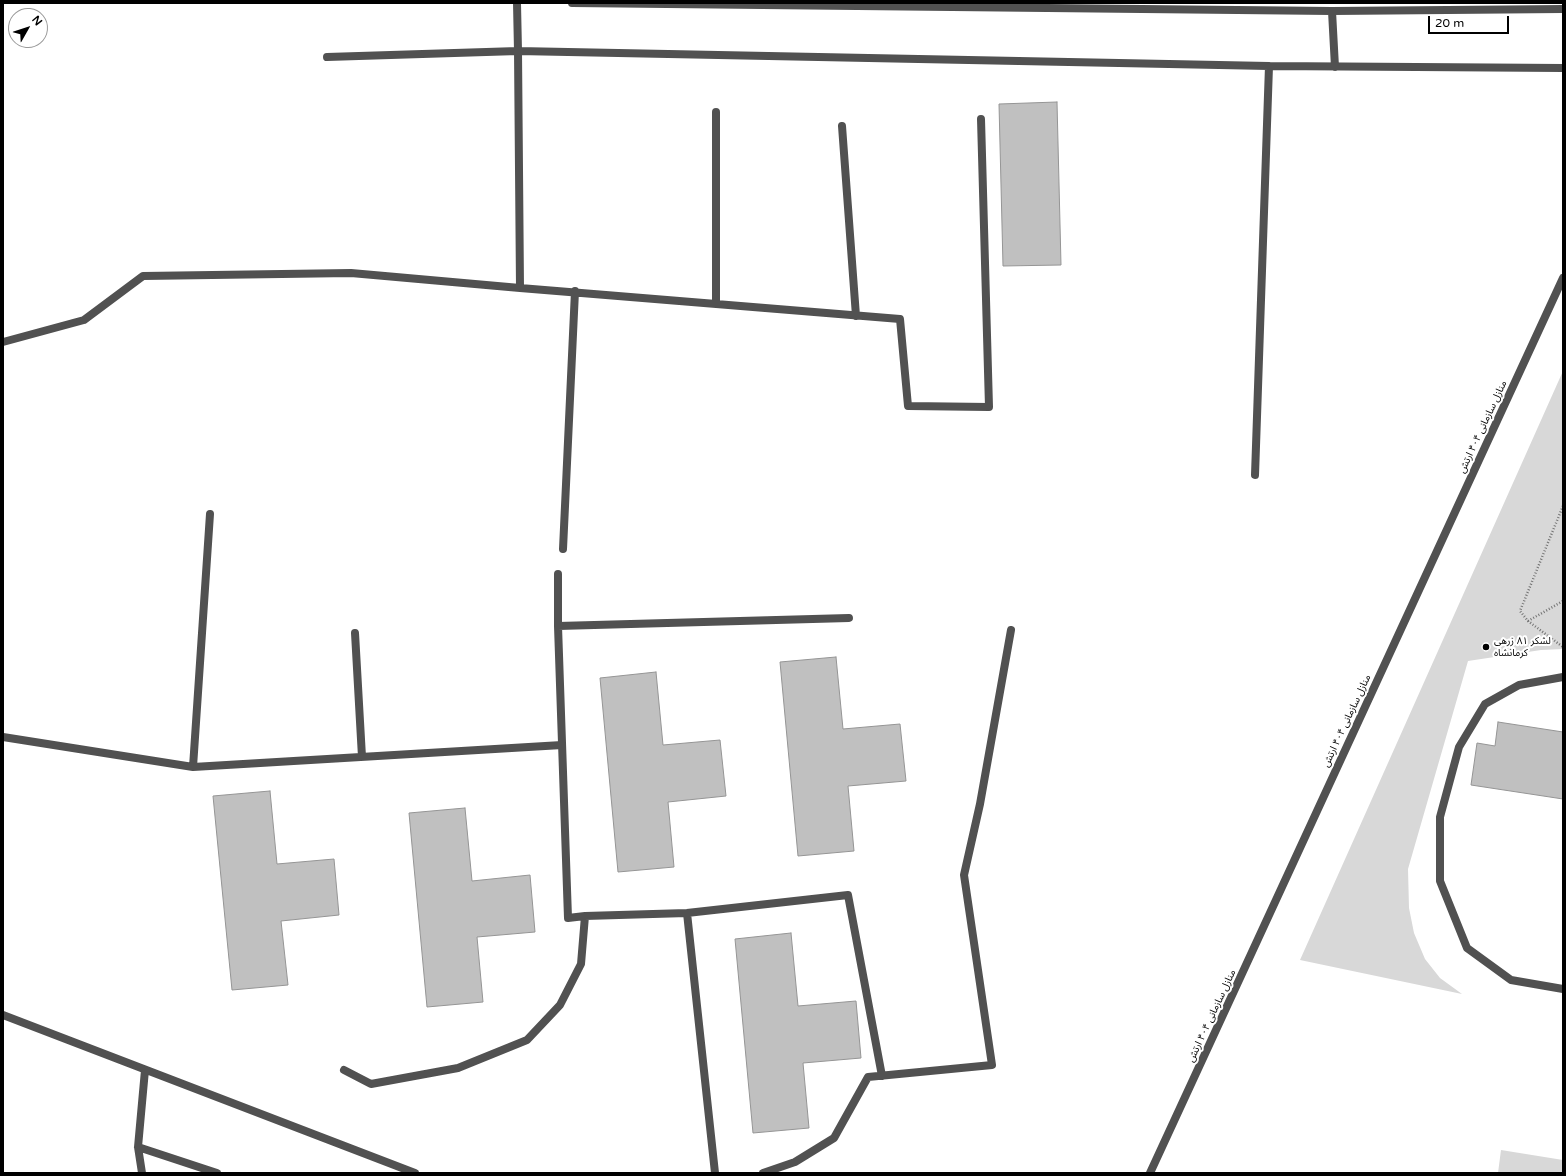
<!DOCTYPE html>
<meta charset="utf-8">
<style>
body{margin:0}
#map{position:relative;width:1566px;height:1176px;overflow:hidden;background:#fff;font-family:"Varela Round",sans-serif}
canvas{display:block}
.frame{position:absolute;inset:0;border:4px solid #000;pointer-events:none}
.north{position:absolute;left:8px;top:8px;width:40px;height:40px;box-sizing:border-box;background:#fff;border:1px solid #999;border-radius:50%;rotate:51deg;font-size:11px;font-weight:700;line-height:16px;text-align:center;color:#000}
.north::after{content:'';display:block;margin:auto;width:14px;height:18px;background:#000;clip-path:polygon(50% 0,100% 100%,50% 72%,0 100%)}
.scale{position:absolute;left:1428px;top:16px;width:81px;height:18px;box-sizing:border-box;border:2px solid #000;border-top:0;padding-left:5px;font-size:12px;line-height:14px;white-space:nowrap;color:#000;-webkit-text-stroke:3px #fff;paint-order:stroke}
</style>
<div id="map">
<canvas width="1566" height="1176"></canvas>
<div class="frame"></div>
<div class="north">N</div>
<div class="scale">20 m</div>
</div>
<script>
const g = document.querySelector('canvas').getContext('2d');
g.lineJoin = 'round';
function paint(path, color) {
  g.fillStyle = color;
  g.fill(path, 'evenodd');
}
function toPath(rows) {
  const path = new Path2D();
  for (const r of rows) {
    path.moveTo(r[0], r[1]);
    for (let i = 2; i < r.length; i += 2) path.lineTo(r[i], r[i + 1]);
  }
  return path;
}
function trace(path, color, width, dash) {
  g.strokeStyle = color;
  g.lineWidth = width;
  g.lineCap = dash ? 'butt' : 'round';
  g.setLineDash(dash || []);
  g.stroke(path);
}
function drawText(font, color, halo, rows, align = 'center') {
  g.font = font + ' "Varela Round","Noto Sans Arabic",sans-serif';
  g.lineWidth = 4;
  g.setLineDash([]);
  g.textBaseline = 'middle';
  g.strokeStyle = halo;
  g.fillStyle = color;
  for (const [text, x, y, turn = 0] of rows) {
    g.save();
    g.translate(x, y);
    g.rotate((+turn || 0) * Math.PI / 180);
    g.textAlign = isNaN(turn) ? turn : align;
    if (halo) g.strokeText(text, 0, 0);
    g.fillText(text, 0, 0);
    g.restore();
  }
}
paint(toPath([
 [1563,371,1563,649,1541,650,1468,661,1408,869,1409,908,1414,933,1425,959,1440,978,1462,994,1300,960],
 [1501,1150,1563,1160,1563,1173,1498,1173]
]), '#d8d8d8');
const building = toPath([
 [1057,102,1061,265,1003,266,999,104,1057,102],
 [836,657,843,729,900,724,906,781,848,786,854,851,798,856,780,662,836,657],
 [656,672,663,745,720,740,726,796,668,802,674,867,618,872,600,678,656,672],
 [1498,722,1563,732,1563,799,1471,785,1477,743,1495,746,1498,722],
 [270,791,277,864,334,859,339,915,281,921,288,985,232,990,213,796,270,791],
 [465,808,472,881,530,875,535,932,477,937,483,1002,427,1007,409,813,465,808],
 [791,933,798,1006,856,1001,861,1058,803,1063,809,1128,753,1133,735,939,791,933]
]);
paint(building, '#c0c0c0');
trace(building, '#959595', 1);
trace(toPath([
 [1563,506,1520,611,1528,621,1563,647],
 [1528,621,1563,601]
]), '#737373', 2.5, [1, 2]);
trace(toPath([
 [1563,677,1519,685,1485,704,1459,747,1440,817,1440,881,1467,948,1511,980,1563,989]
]), '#515151', 8);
trace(toPath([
 [517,3,518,51,1269,66,1563,68],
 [572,3,1332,11,1563,9],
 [1332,11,1335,67],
 [327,57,518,51,520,288,900,319,908,406,989,407,981,119],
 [842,126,856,316],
 [716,304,716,112],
 [3,342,84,320,143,276,351,273,520,288],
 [1255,475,1269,66],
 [563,549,575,291],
 [558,574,558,626,568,918,585,916],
 [558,626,849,618],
 [355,633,362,757],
 [3,737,193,767,562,745],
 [193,767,210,514],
 [687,913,715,1173],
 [3,1015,415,1173],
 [344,1070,371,1084,458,1068,527,1040,560,1005,581,964,585,916,687,913,848,895,882,1076],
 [138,1147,217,1173],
 [142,1173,138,1147,145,1070],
 [763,1173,795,1162,834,1138,868,1077,992,1065,964,875,980,804,1011,630]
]), '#515151', 8);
trace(toPath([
 [1150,1173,1563,278]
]), '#515151', 8);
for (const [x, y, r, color] of [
 [1486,647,4,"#000"]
]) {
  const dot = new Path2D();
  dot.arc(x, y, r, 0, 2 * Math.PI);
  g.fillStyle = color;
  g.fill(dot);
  trace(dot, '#fff', 1.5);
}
drawText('10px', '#000', '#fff', [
 ["منازل سازمانی ۴۰۴ ارتش",1483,427,-65],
 ["منازل سازمانی ۴۰۴ ارتش",1347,721,-65],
 ["منازل سازمانی ۴۰۴ ارتش",1212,1016,-65]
]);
drawText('10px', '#000', '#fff', [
 ["لشکر ۸۱ زرهی",1494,641],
 ["کرمانشاه",1494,653]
], 'left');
</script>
